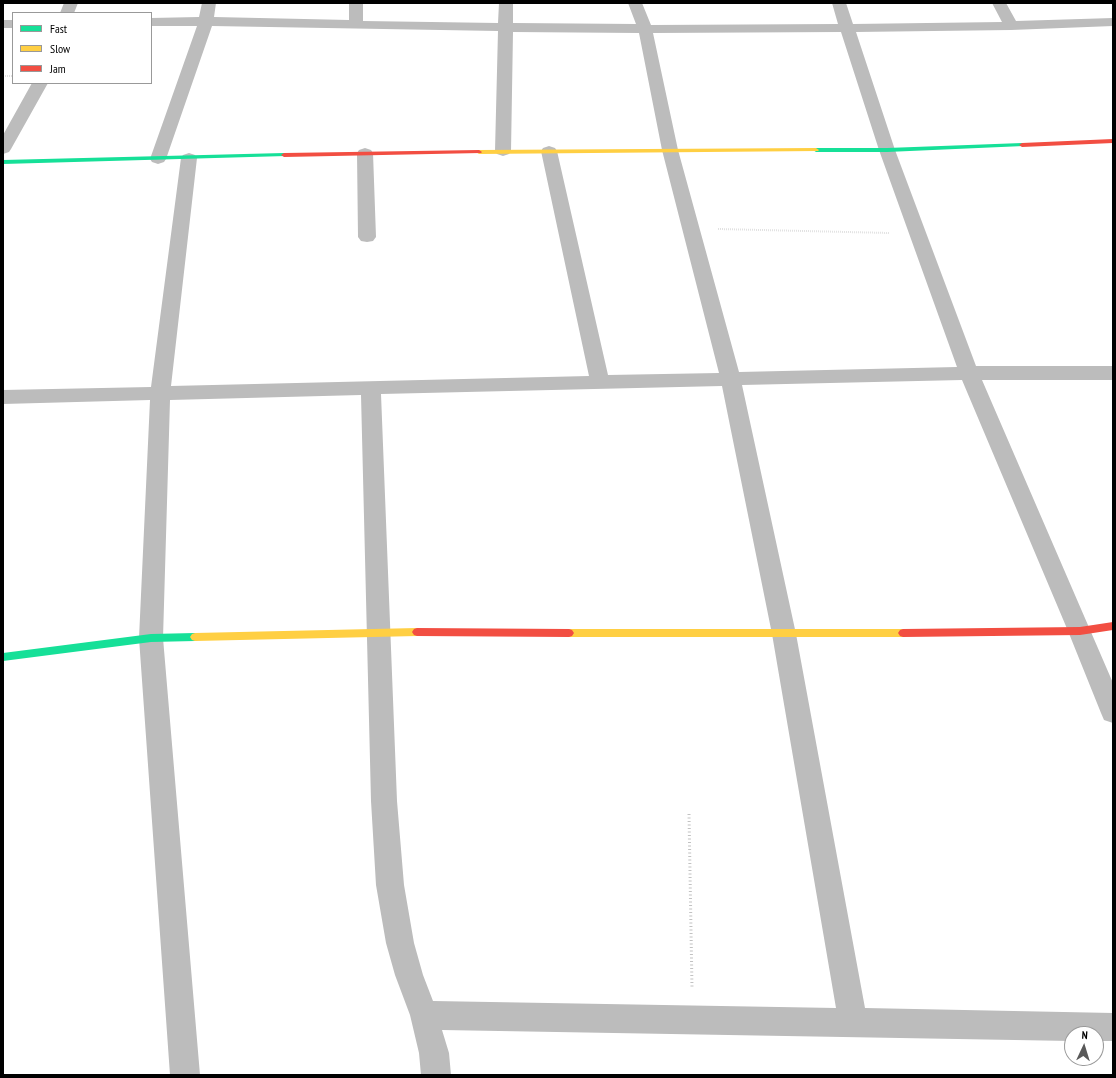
<!DOCTYPE html>
<style>
body{margin:0}
#map{position:relative;width:1116px;height:1078px;overflow:hidden;background:#fff;font-family:"PT Sans Narrow",sans-serif}
canvas{display:block}
.frame{position:absolute;inset:0;border:4px solid #000;pointer-events:none}
.legend{position:absolute;left:12px;top:12px;width:140px;height:72px;box-sizing:border-box;background:#fff;border:1px solid #999;margin:0;padding:5px 7px;list-style:none;font-size:12px;color:#000}
.legend li{display:flex;align-items:center;gap:8px;height:20px}
.legend b{width:20px;border:1px solid #999}
.north{position:absolute;left:1064px;top:1026px;width:40px;height:40px;box-sizing:border-box;background:#fff;border:1px solid #999;border-radius:50%;rotate:4deg;font-size:11px;font-weight:700;line-height:16px;text-align:center;color:#000}
.north::after{content:'';display:block;margin:auto;width:14px;height:18px;background:#595959;clip-path:polygon(50% 0,100% 100%,50% 72%,0 100%)}
</style>
<div id="map">
<canvas width="1116" height="1078"></canvas>
<div class="frame"></div>
<ul class="legend">
<li><b style="height:5px;background:#16e098"></b>Fast</li>
<li><b style="height:5px;background:#ffcf43"></b>Slow</li>
<li><b style="height:5px;background:#f24e42"></b>Jam</li>
</ul>
<div class="north">N</div>
</div>
<script>
const g = document.querySelector('canvas').getContext('2d');
g.lineJoin = 'round';
function toPath(rows) {
  const path = new Path2D();
  for (const r of rows) {
    path.moveTo(r[0], r[1]);
    for (let i = 2; i < r.length; i += 2) path.lineTo(r[i], r[i + 1]);
  }
  return path;
}
function trace(path, color, width, dash) {
  g.strokeStyle = color;
  g.lineWidth = width;
  g.lineCap = dash ? 'butt' : 'round';
  g.setLineDash(dash || []);
  g.stroke(path);
}
function paint(path, color) {
  g.fillStyle = color;
  g.fill(path, 'evenodd');
}
trace(toPath([
 [3,76,13,76],
 [718,229,889,233]
]), '#c2c2c2', 2, [0.5, 1.5]);
trace(toPath([
 [689,814,692,988]
]), '#c2c2c2', 3, [1, 2.5]);
paint(toPath([
 [64,3,78,3,74,13,60,13,64,3],
 [202,3,216,3,214,17,349,20,349,3,363,3,363,21,498,23,499,3,513,3,513,23,636,24,628,3,642,3,651,25,838,24,832,3,846,3,853,24,1002,22,992,3,1006,3,1016,21,1113,18,1113,26,1011,30,856,32,895,150,976,366,1113,366,1113,380,982,380,1113,683,1113,723,1104,720,1101,713,1068,631,962,380,742,385,796,634,865,1008,1113,1013,1113,1041,1096,1041,1096,1034,1072,1034,1072,1041,442,1030,449,1053,451,1075,421,1075,419,1053,410,1015,395,975,386,943,376,885,371,801,361,395,170,400,163,638,200,1075,170,1075,139,638,150,400,3,404,3,390,151,387,181,158,183,155,189,153,195,155,197,158,171,386,589,376,541,151,543,148,549,146,555,148,557,151,608,375,719,373,662,150,639,33,513,32,511,151,509,154,503,156,497,154,495,151,498,31,212,26,166,159,164,162,158,164,152,162,150,159,197,26,151,26,151,18,199,17,202,3],
 [841,32,879,150,957,367,739,372,678,150,653,33,841,32],
 [722,386,772,634,836,1008,433,1001,423,975,414,943,404,885,397,801,381,394,722,386],
 [3,20,13,20,13,28,3,28,3,20],
 [32,83,48,83,11,149,9,152,3,154,3,135,32,83],
 [365,148,371,150,373,153,376,237,373,241,367,242,361,241,358,237,357,153,359,150,365,148]
]), '#bcbcbc');
paint(toPath([
 [1022,143,1024,144,1024,146,887,152,816,152,813,150,816,148,887,148,1022,143],
 [284,153,286,154,286,156,3,164,3,160,284,153],
 [195,633,198,634,200,637,198,640,195,641,151,642,3,661,3,653,151,634,195,633]
]), '#16e098');
paint(toPath([
 [816,148,819,150,818,151,479,154,476,152,479,150,816,148],
 [417,628,420,629,422,632,420,635,417,636,195,641,192,640,190,637,192,634,195,633,417,628],
 [569,629,903,629,906,630,908,633,906,636,903,637,569,637,566,636,564,633,566,630,569,629]
]), '#ffcf43');
paint(toPath([
 [1113,139,1113,143,1022,147,1019,145,1022,143,1113,139],
 [479,150,482,152,481,153,284,157,281,155,284,153,479,150],
 [1113,622,1113,630,1080,635,903,637,900,636,898,633,900,630,903,629,1080,627,1113,622],
 [417,628,569,629,572,630,574,633,572,636,569,637,417,636,414,635,412,632,414,629,417,628]
]), '#f24e42');
</script>
